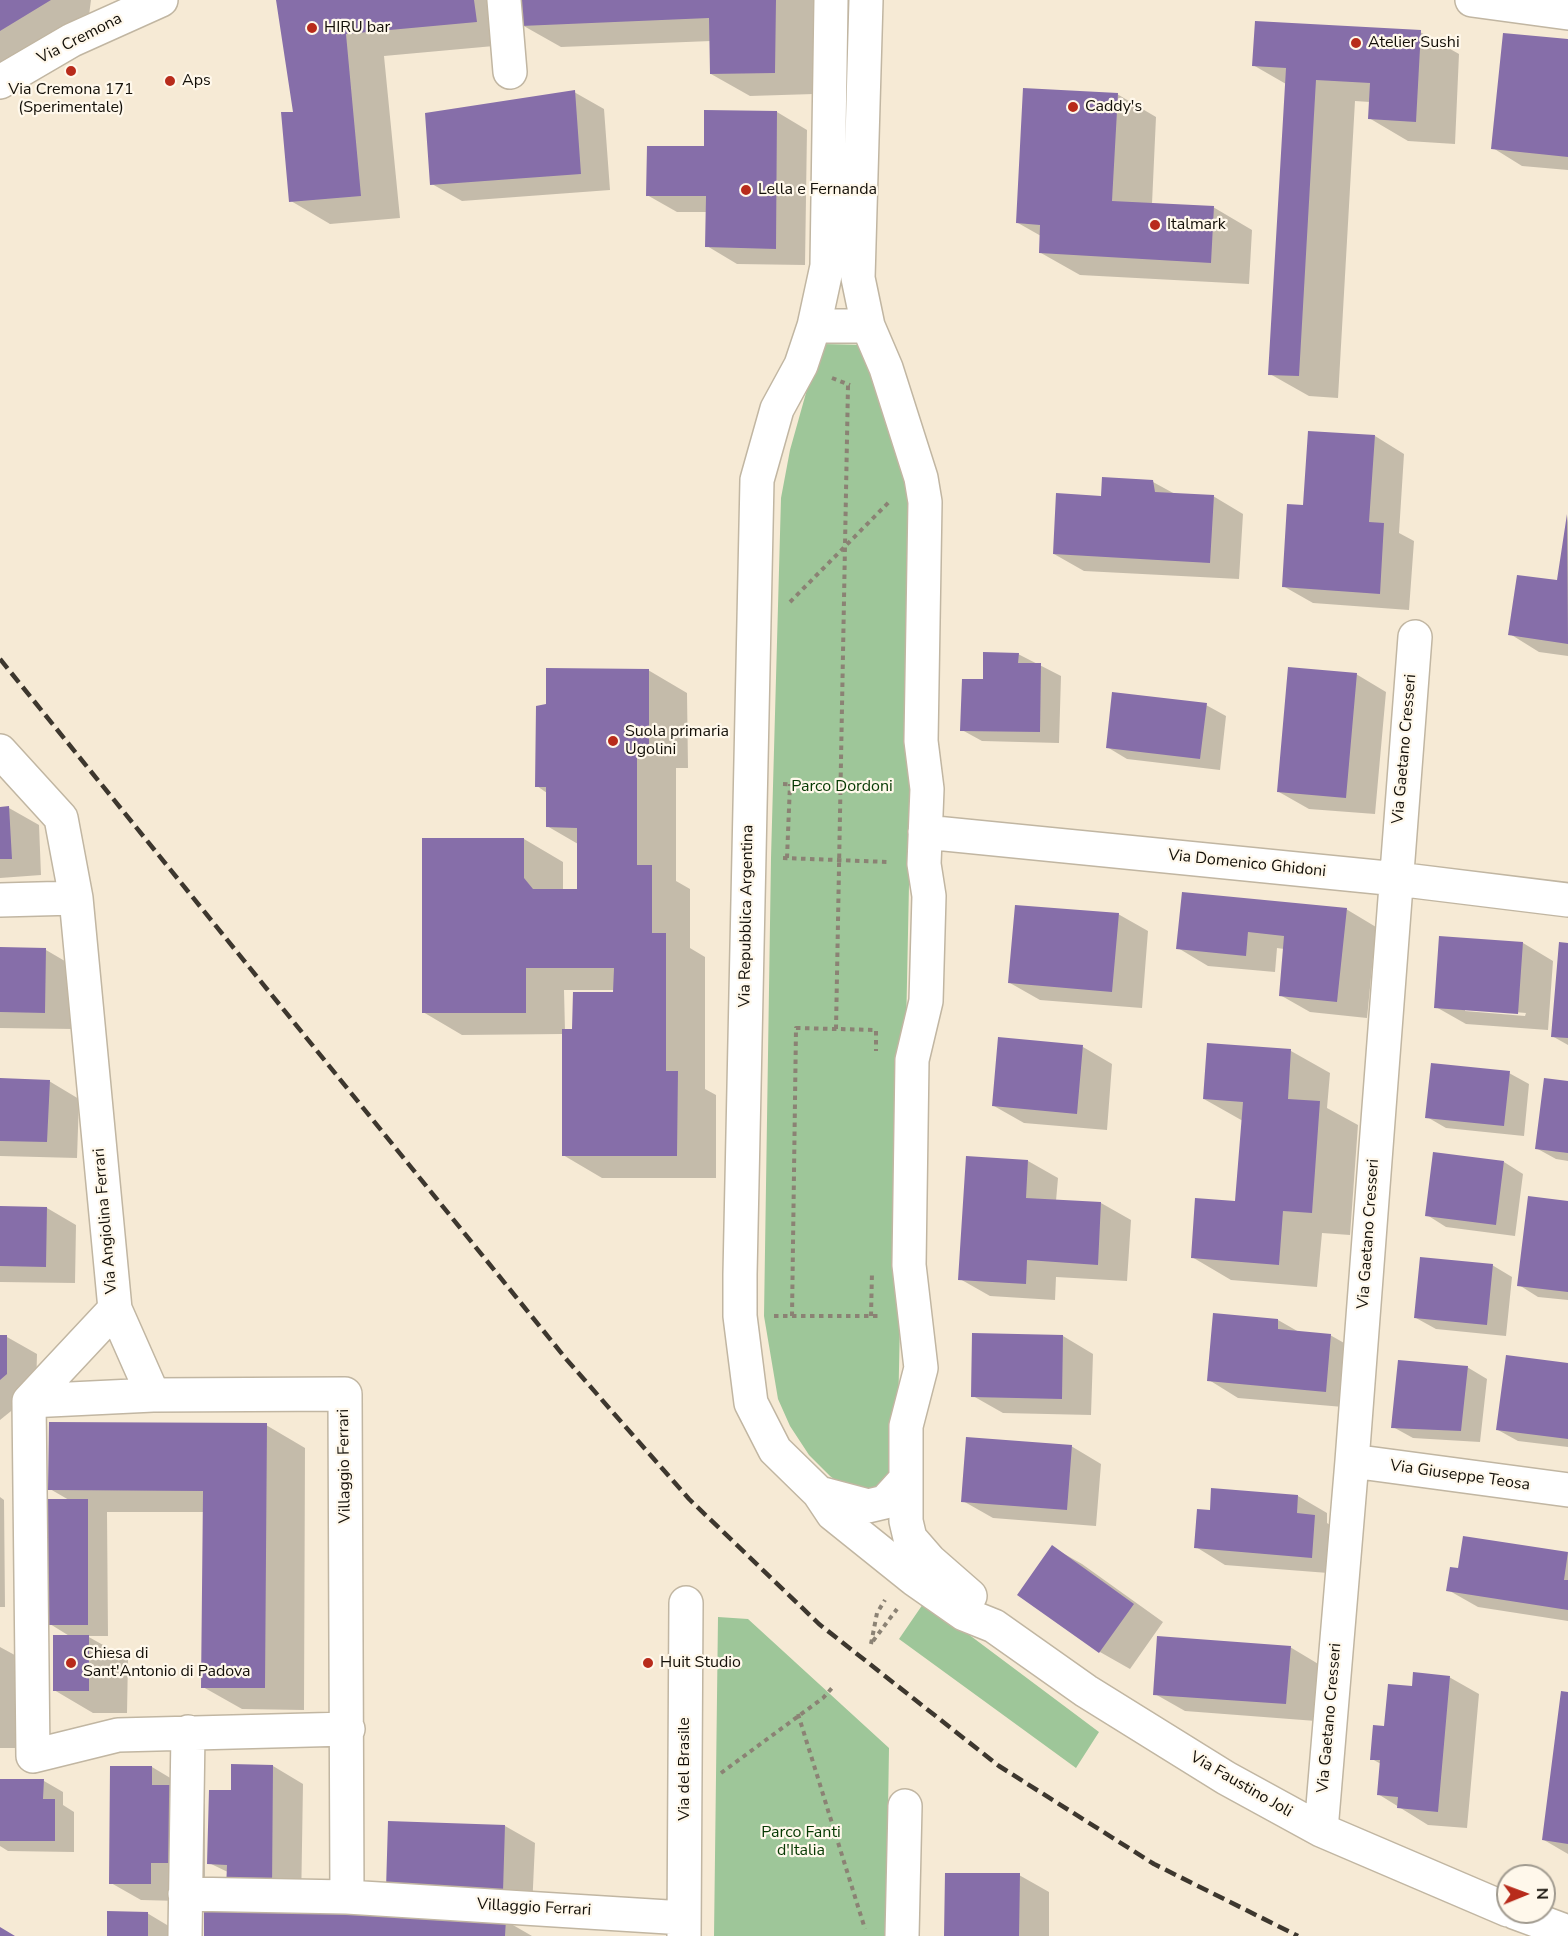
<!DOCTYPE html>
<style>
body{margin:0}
#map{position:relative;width:1568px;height:1936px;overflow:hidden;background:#f6ead5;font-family:"Nunito Sans",sans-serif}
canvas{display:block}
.north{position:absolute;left:1496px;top:1864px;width:60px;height:60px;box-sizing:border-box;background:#fff8eb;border:2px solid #a19b90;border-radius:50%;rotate:89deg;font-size:16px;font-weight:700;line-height:24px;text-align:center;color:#130f08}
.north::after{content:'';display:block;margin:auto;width:21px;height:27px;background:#b82b1b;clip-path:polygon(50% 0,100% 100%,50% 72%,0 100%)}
</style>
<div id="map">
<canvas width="1568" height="1936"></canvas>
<div class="north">N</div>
</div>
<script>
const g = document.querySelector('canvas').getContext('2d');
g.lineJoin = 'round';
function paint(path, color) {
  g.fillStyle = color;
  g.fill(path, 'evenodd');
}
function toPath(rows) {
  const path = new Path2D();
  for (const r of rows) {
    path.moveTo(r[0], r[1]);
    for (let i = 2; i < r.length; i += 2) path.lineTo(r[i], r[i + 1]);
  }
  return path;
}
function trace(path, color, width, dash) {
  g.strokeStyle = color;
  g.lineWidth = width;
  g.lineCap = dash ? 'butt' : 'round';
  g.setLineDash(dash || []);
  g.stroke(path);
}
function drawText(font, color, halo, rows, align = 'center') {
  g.font = font + ' "Nunito Sans",sans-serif';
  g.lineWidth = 4.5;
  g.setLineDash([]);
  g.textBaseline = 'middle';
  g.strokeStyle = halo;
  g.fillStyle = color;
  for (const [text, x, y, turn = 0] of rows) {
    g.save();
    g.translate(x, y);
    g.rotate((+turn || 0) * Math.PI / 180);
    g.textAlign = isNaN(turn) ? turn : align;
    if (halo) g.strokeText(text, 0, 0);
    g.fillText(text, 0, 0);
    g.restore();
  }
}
paint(toPath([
 [822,344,866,345,910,480,911,788,897,1465,891,1480,867,1494,840,1484,830,1476,809,1455,790,1426,778,1399,764,1316,771,858,781,498,790,450,813,368],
 [923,1604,944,1616,1099,1732,1076,1768,899,1639],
 [718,1617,748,1619,889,1748,886,1936,714,1936]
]), '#9ec699');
paint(toPath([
 [0,0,91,0,88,23,0,77],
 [277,0,510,0,516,44,384,56,400,218,330,224,291,201,295,113],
 [521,0,816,0,814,94,750,96,711,74,711,41,561,47,522,25],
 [1420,32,1459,54,1455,144,1408,141,1369,118,1370,102,1355,101,1338,398,1309,396,1270,374,1286,84,1253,65],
 [1568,41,1568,170,1522,166,1493,148],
 [574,92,604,109,610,190,462,201,432,184],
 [1117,94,1156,117,1152,204,1213,207,1252,230,1249,284,1080,275,1041,253,1041,236,1018,223],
 [777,112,807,130,805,265,737,264,707,246,707,212,677,212,647,195,705,148],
 [1375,436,1404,454,1399,533,1414,541,1409,610,1313,603,1283,586,1305,507],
 [1153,482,1175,494,1213,496,1243,514,1239,579,1084,571,1054,554,1102,498],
 [1568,515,1568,656,1539,652,1510,634,1559,582],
 [1018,654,1061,676,1059,743,982,741,962,730,984,681],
 [648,670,687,693,688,768,676,768,676,881,690,889,690,948,705,957,705,1089,716,1095,716,1178,602,1178,563,1155,563,1034,462,1035,423,1012,524,839,563,862,563,890,578,890,578,844,547,826,547,793,537,786],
 [564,990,615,990,615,993,573,1031,565,1031],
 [1356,674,1386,692,1375,814,1309,809,1279,792],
 [1206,705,1226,716,1220,770,1127,759,1107,747],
 [0,808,9,808,39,825,41,875,0,878],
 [1183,894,1346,909,1376,927,1367,1018,1310,1012,1280,995,1284,949,1277,948,1275,972,1208,966,1178,948],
 [1118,914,1148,931,1142,1008,1040,1000,1010,983],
 [1440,938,1523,943,1553,961,1548,1030,1466,1024,1436,1007],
 [1465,1008,1526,1013,1525,1016,1465,1011],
 [1568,945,1568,1045,1552,1036],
 [0,949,46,950,75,967,74,1029,0,1028],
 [1208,1044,1291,1051,1330,1073,1327,1108,1358,1125,1350,1235,1322,1233,1317,1287,1231,1280,1192,1257,1236,1203,1243,1121,1204,1099],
 [1083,1047,1112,1064,1107,1130,1024,1123,994,1106],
 [1509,1073,1529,1084,1524,1136,1446,1128,1427,1117],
 [0,1080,49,1081,79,1099,77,1158,0,1156],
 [1568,1082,1568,1161,1556,1159,1536,1148],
 [1028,1161,1058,1178,1056,1201,1101,1203,1131,1220,1127,1281,1056,1277,1055,1300,990,1296,960,1279],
 [1504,1162,1523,1174,1515,1236,1446,1227,1427,1215],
 [1568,1202,1568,1300,1538,1297,1519,1285],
 [0,1207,47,1208,76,1225,75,1283,0,1282],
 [1492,1265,1512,1277,1506,1336,1436,1329,1416,1318],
 [1278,1320,1299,1332,1330,1335,1360,1352,1355,1408,1238,1398,1209,1380],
 [0,1336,7,1337,37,1354,36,1391,0,1420,0,1440],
 [1063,1336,1093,1354,1091,1415,1003,1413,973,1396],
 [1568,1364,1568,1447,1518,1441,1498,1430],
 [1467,1367,1487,1379,1480,1442,1413,1438,1393,1427],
 [266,1425,305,1448,304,1710,242,1709,203,1687,204,1512,107,1512,108,1636,87,1636,128,1659,127,1713,93,1713,54,1690,71,1637,50,1624,69,1500,50,1489],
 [1071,1446,1101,1464,1096,1526,993,1518,963,1501],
 [1298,1496,1327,1513,1327,1523,1344,1534,1341,1574,1225,1565,1196,1547,1211,1511],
 [0,1497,4,1500,5,1607,0,1607],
 [1464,1537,1568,1553,1568,1621,1478,1607,1448,1590,1460,1570],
 [1052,1547,1082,1564,1163,1622,1130,1669,1100,1652,1019,1594],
 [0,1647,22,1659,21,1748,0,1748],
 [1290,1647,1320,1665,1316,1721,1185,1711,1155,1694],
 [1449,1677,1479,1694,1467,1828,1428,1825,1378,1794,1381,1764,1372,1759,1385,1728,1413,1688],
 [1568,1693,1568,1854,1544,1840],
 [273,1766,303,1784,301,1907,209,1863,233,1791],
 [152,1767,182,1785,182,1790,205,1804,205,1880,180,1901,141,1900,111,1883],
 [0,1780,44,1781,63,1792,63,1805,74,1812,74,1852,8,1851,0,1846],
 [505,1826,535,1843,532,1909,418,1905],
 [1019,1875,1049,1892,1049,1936,946,1936],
 [147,1913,177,1931,177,1936,109,1936],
 [506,1921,532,1936,205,1936]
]), '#0003');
paint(toPath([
 [0,0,51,0,0,31],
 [276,0,474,0,477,22,346,34,361,196,289,202,281,112,293,112],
 [519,0,776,0,775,73,710,74,709,18,521,26],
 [1255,21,1421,30,1416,122,1368,119,1370,83,1316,80,1299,376,1268,375,1286,68,1252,66],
 [1503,33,1568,39,1568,157,1491,149],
 [1023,88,1118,93,1112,201,1214,206,1211,263,1039,253,1040,225,1016,223],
 [575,90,581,174,430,185,425,113],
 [704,110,777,111,776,249,705,247,706,196,646,196,647,146,704,146],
 [1308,431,1375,435,1369,522,1384,523,1380,594,1282,587,1287,504,1303,505],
 [1102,477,1153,480,1155,492,1214,495,1210,563,1053,554,1056,493,1101,496],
 [1567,514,1568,644,1508,635,1517,575,1557,580],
 [983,652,1019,653,1018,663,1041,663,1040,732,960,731,962,679,983,679],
 [1288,667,1357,673,1346,798,1277,792],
 [546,668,649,669,649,746,637,746,637,865,652,865,652,933,666,933,666,1071,678,1071,677,1156,562,1156,562,1029,572,1029,573,992,613,992,614,968,526,968,526,1013,422,1013,422,838,524,838,524,878,533,889,577,889,577,828,546,827,546,787,535,787,536,706,546,704],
 [1112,692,1207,703,1200,759,1106,748],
 [9,806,12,859,0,859,0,807],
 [1182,892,1347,908,1337,1002,1279,996,1284,936,1248,932,1246,956,1176,949],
 [1015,905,1119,913,1112,992,1008,983],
 [1439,936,1523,942,1518,1014,1434,1008],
 [1559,942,1568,943,1568,1038,1551,1037],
 [0,947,46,948,45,1013,0,1012],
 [998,1037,1083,1045,1077,1114,992,1106],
 [1207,1043,1291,1049,1288,1099,1320,1101,1312,1213,1283,1211,1279,1265,1191,1258,1195,1198,1235,1201,1243,1102,1203,1099],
 [1431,1063,1510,1071,1504,1126,1425,1118],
 [0,1078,50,1080,47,1142,0,1141],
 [1544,1078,1568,1081,1568,1153,1535,1149],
 [1433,1152,1504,1161,1496,1225,1425,1216],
 [966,1156,1028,1160,1026,1198,1101,1202,1098,1265,1027,1260,1026,1284,958,1280],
 [1528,1196,1568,1201,1568,1292,1517,1286],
 [0,1206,47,1207,46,1267,0,1266],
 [1420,1257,1493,1264,1487,1325,1414,1318],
 [1213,1313,1278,1319,1278,1329,1331,1334,1326,1392,1207,1381],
 [972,1333,1063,1335,1062,1399,971,1397],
 [0,1335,7,1335,7,1374,0,1380],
 [1506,1355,1568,1363,1568,1439,1496,1430],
 [1398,1360,1468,1366,1461,1431,1391,1428],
 [49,1422,267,1423,265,1688,201,1688,203,1491,48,1490],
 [966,1437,1072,1445,1067,1510,961,1502],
 [1211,1488,1298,1495,1297,1513,1315,1515,1312,1558,1194,1548,1197,1509,1210,1510],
 [48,1499,88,1499,88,1625,48,1625],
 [1463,1536,1568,1552,1564,1580,1568,1580,1568,1610,1446,1591,1450,1567,1458,1568],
 [1052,1545,1134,1604,1099,1653,1017,1595],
 [53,1635,89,1635,89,1691,53,1691],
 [1157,1636,1291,1646,1286,1704,1153,1695],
 [1413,1672,1450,1676,1438,1812,1397,1808,1398,1797,1377,1795,1380,1760,1370,1760,1373,1725,1384,1726,1388,1684,1412,1686],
 [1561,1691,1568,1692,1568,1844,1542,1840],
 [231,1764,273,1765,272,1891,226,1890,227,1865,207,1864,209,1790,231,1790],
 [110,1766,152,1766,152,1785,176,1785,175,1863,151,1863,151,1884,109,1884],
 [0,1779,44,1779,43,1799,55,1799,55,1841,0,1841],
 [388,1821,505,1825,503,1892,386,1889],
 [945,1873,1020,1873,1019,1936,944,1936],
 [204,1910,506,1919,505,1936,204,1936],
 [107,1911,148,1912,148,1936,107,1936],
 [0,1927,15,1936,0,1936]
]), '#866ea9');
const street = toPath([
 [504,0,510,72],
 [831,0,827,266,814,326,801,365,777,409,757,480,740,1274,740,1316,751,1403,775,1450,819,1493,833,1514,914,1579,964,1614,994,1626,1086,1691,1226,1778,1321,1830,1508,1910],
 [866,0,858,278,868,326,886,368,921,478,925,502,921,741,927,789,924,864,929,896,926,1001,912,1060,909,1265,921,1368,906,1426,906,1521,910,1538,930,1561,970,1596],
 [1472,0,1568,13],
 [0,82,72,40,161,0],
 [814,326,868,326],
 [0,751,61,818,76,898,115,1309,153,1395],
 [925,832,1397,879,1568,900],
 [0,900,76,898],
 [115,1309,29,1401,33,1756,118,1735,348,1729],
 [29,1401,153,1395,345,1394,347,1897],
 [1352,1461,1568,1490],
 [819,1493,868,1506,885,1502,905,1480],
 [1321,1830,1352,1461,1415,637],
 [185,1894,347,1897,684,1918],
 [1514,1912,1568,1932],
 [185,1936,188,1732],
 [684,1936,686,1603],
 [902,1936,905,1806]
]);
trace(street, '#c1b6a2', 36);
trace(toPath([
 [832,378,850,385],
 [790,602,890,501],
 [783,784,893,788],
 [783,858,889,862],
 [787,858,790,784],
 [836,1029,848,385],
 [774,1316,881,1316],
 [792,1316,796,1028,876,1030,876,1051],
 [871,1316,872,1272],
 [873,1641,897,1609],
 [871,1644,877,1613,885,1600],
 [798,1714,865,1929],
 [721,1773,823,1698,832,1688]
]), '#8b8274', 4, [4.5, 4.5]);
trace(street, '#fff', 33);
trace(toPath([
 [0,659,567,1360,689,1499,819,1624,999,1766,1154,1864,1298,1936]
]), '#3d372e', 4.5, [12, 6]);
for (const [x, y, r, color] of [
 [312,28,6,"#b82b1b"],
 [1356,43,6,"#b82b1b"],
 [71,71,6,"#b82b1b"],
 [170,81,6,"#b82b1b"],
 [1073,107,6,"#b82b1b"],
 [746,190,6,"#b82b1b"],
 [1155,225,6,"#b82b1b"],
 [613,741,6,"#b82b1b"],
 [71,1663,6,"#b82b1b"],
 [648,1663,6,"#b82b1b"]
]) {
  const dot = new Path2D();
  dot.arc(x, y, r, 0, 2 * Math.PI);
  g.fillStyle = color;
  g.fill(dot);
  trace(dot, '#fff8eb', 2);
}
drawText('16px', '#130f08', '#fff8eb', [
 ["HIRU bar",324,28],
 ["Atelier Sushi",1368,43],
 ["Aps",182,81],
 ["Via Cremona 171",71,90,"center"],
 ["(Sperimentale)",71,108,"center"],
 ["Caddy's",1085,107],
 ["Lella e Fernanda",758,190],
 ["Italmark",1167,225],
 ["Suola primaria",625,732],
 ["Ugolini",625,750],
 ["Chiesa di",83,1654],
 ["Sant'Antonio di Padova",83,1672],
 ["Huit Studio",660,1663]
], 'left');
drawText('16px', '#130f08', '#fff8eb', [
 ["Via Cremona",80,39,-27],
 ["Via Gaetano Cresseri",1405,749,-85],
 ["Via Domenico Ghidoni",1247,864,6],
 ["Via Repubblica Argentina",747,916,-89],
 ["Via Angiolina Ferrari",106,1221,-95],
 ["Via Gaetano Cresseri",1369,1234,-86],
 ["Villaggio Ferrari",345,1466,-91],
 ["Via Giuseppe Teosa",1460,1476,8],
 ["Via Gaetano Cresseri",1330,1718,-85],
 ["Via del Brasile",685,1769,-90],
 ["Via Faustino Joli",1241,1785,30],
 ["Villaggio Ferrari",534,1908,3]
]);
drawText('16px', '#053802', '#fff8eb', [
 ["Parco Dordoni",842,787],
 ["Parco Fanti",801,1833],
 ["d'Italia",801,1851]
]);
</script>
